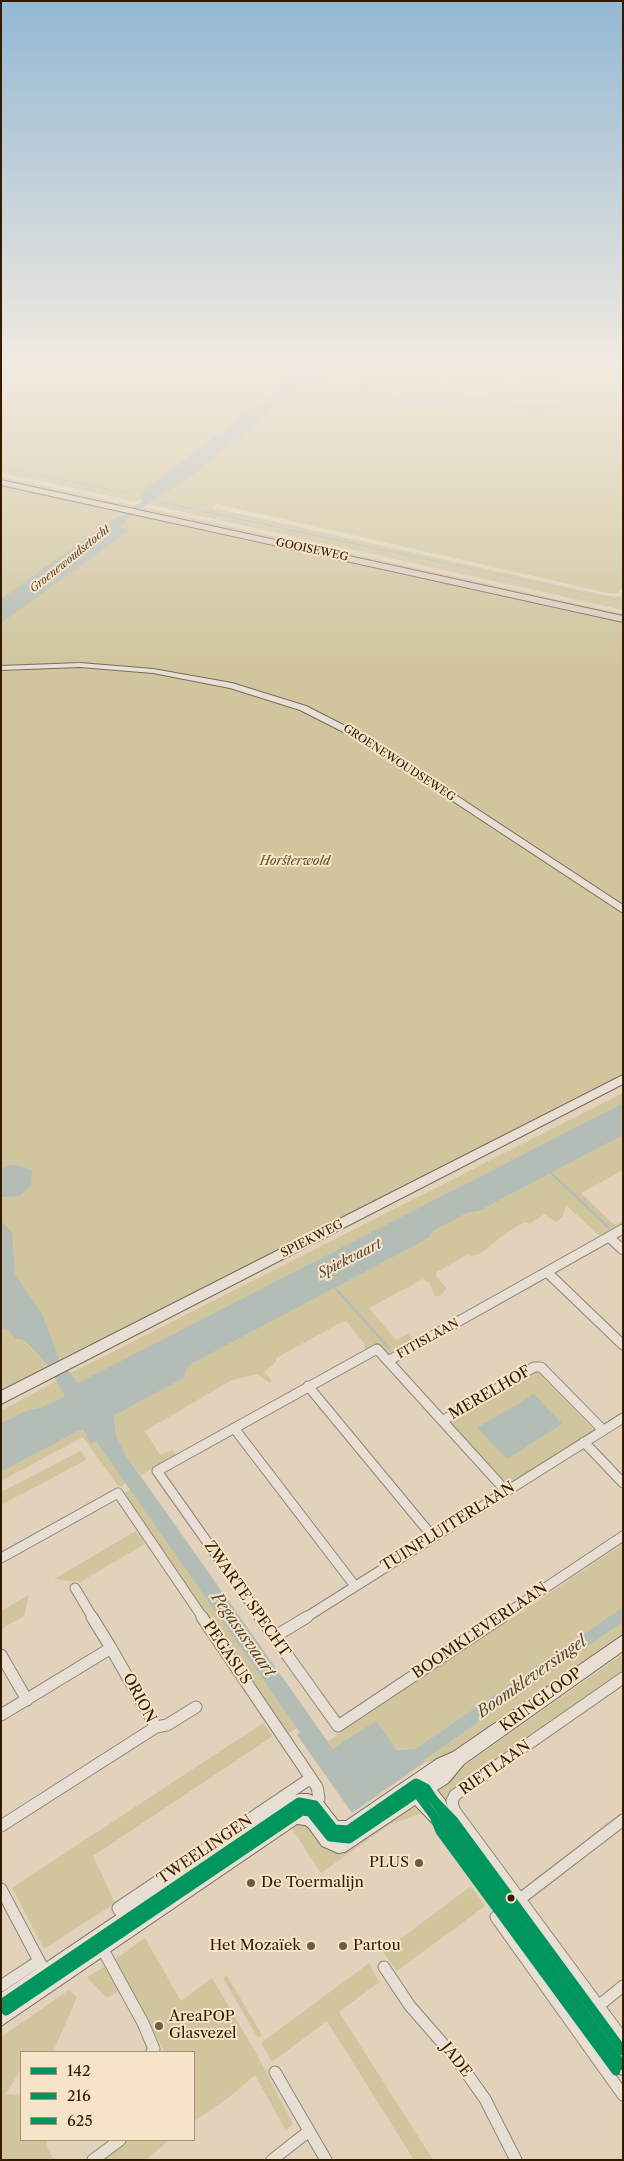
<!DOCTYPE html>
<meta charset="utf-8">
<style>
body{margin:0}
#map{position:relative;width:624px;height:2161px;overflow:hidden;background:#e2d1bb;font-family:"Libre Caslon Text",serif}
canvas{display:block}
.frame{position:absolute;inset:0;border:2px solid #331b00;pointer-events:none}
.legend{position:absolute;left:20px;top:2051px;width:175px;height:90px;box-sizing:border-box;background:#f7e3c8;border:1px solid #a99378;margin:0;padding:6px 9px;list-style:none;font-size:15px;color:#331b00}
.legend li{display:flex;align-items:center;gap:10px;height:25px}
.legend b{width:25px;border:1px solid #a99378}
</style>
<div id="map">
<canvas width="624" height="2161"></canvas>
<div class="frame"></div>
<ul class="legend">
<li><b style="height:6px;background:#00965e"></b>142</li>
<li><b style="height:6px;background:#00965e"></b>216</li>
<li><b style="height:6px;background:#00965e"></b>625</li>
</ul>
</div>
<script>
const g = document.querySelector('canvas').getContext('2d');
g.lineJoin = 'round';
function paint(path, color) {
  g.fillStyle = color;
  g.fill(path, 'evenodd');
}
function toPath(rows) {
  const path = new Path2D();
  for (const r of rows) {
    path.moveTo(r[0], r[1]);
    for (let i = 2; i < r.length; i += 2) path.lineTo(r[i], r[i + 1]);
  }
  return path;
}
function trace(path, color, width, dash) {
  g.strokeStyle = color;
  g.lineWidth = width;
  g.lineCap = dash ? 'butt' : 'round';
  g.setLineDash(dash || []);
  g.stroke(path);
}
function drawText(font, color, halo, rows, align = 'center') {
  g.font = font + ' "Libre Caslon Text",serif';
  g.lineWidth = 4;
  g.setLineDash([]);
  g.textBaseline = 'middle';
  g.strokeStyle = halo;
  g.fillStyle = color;
  for (const [text, x, y, turn = 0] of rows) {
    g.save();
    g.translate(x, y);
    g.rotate((+turn || 0) * Math.PI / 180);
    g.textAlign = isNaN(turn) ? turn : align;
    if (halo) g.strokeText(text, 0, 0);
    g.fillText(text, 0, 0);
    g.restore();
  }
}
paint(toPath([
 [1,363,623,363,623,586,618,593,608,593,217,504,213,508,608,596,623,597,623,610,147,504,161,495,143,495,139,502,1,473],
 [161,501,618,600,619,601,159,503],
 [1,476,135,506,130,509,1,481],
 [1,483,127,511,116,516,135,513,623,621,623,1076,70,1357,68,1355,60,1360,39,1310,1,1327],
 [143,507,623,614,623,617,138,511],
 [623,1093,623,1103,83,1381,78,1383,69,1374],
 [623,1135,623,1170,581,1193,614,1225,623,1221,623,1227,602,1238,566,1205,563,1216,556,1222,544,1214,530,1224,525,1222,506,1233,480,1254,471,1256,467,1255,436,1272,436,1277,447,1288,440,1296,435,1296,429,1283,423,1279,369,1308,396,1340,408,1334,416,1343,394,1355,387,1355,378,1344,366,1350,364,1346,365,1344,346,1321,338,1324,276,1358,276,1362,264,1372,272,1380,270,1383,257,1374,230,1381,145,1431,160,1455,172,1450,177,1456,141,1475,125,1454,116,1435,114,1421,115,1415,184,1378,187,1368,193,1363,429,1238,433,1231,467,1213,479,1211],
 [1,1328,10,1332,15,1339,23,1340,48,1366,1,1393],
 [537,1371,595,1431,506,1486,450,1424],
 [58,1380,65,1396,40,1408,30,1409,1,1423,1,1411],
 [80,1430,82,1430,91,1443,96,1441,127,1483,119,1487,83,1437,1,1481,1,1472],
 [81,1451,86,1460,1,1505,1,1492],
 [131,1489,297,1728,287,1734,122,1495],
 [136,1531,145,1544,80,1582,54,1579],
 [623,1544,623,1607,415,1749,333,1749,328,1741],
 [29,1595,24,1616,1,1629,1,1611],
 [623,1622,623,1638,446,1759,425,1762,424,1760],
 [623,1654,623,1674,440,1803,438,1797,439,1787,444,1780],
 [263,1723,273,1736,93,1856,115,1903,44,1949,12,1888],
 [410,1806,425,1812,389,1825,321,1873,289,1824,308,1823,331,1847],
 [471,1886,485,1906,397,1971,383,1952],
 [145,1938,181,2001,212,1978,255,2051,293,2124,286,2131,255,2075,228,2098,194,2121,194,2052,165,2052,114,1960],
 [369,1963,379,1982,339,2012,433,2160,414,2160,327,2021,272,2062,261,2043],
 [106,1966,120,1990,107,1998,87,1977],
 [227,1976,262,2035,258,2038,223,1978],
 [69,1990,77,1997,53,2052,21,2052,21,2069,6,2094,21,2096,21,2140,46,2140,48,2149,54,2160,1,2160,1,2037],
 [128,2140,169,2140,146,2160,101,2160]
]), '#d0c59d');
paint(toPath([
 [311,363,338,363,315,380,329,383,330,386,309,383,303,386,191,476,130,515,120,527,128,530,127,532,1,623,1,599,105,524,123,514,142,501,140,497,146,489],
 [509,373,560,381,574,402,564,408,532,410,480,401,464,401,463,398,483,398,536,406,552,405,562,399,554,385,549,382,515,377,453,380,451,376],
 [438,377,440,381,369,385,373,390,400,395,407,401,450,399,452,402,399,405,390,397,363,392,358,382],
 [161,501,619,600,619,601,159,503],
 [623,1103,623,1135,479,1211,467,1213,433,1231,429,1238,193,1363,187,1368,184,1378,115,1415,114,1421,116,1435,125,1454,333,1749,376,1721,397,1750,415,1749,623,1607,623,1622,424,1760,425,1762,352,1813,297,1735,300,1733,297,1728,96,1441,91,1444,83,1430,80,1430,1,1472,1,1423,30,1409,40,1408,65,1396,48,1366,29,1345,23,1340,15,1339,10,1332,1,1328,1,1221,12,1232,15,1274,42,1314,60,1360,78,1383],
 [10,1165,17,1165,32,1171,31,1186,19,1196,1,1197,1,1169],
 [534,1394,562,1424,507,1459,477,1428]
]), '#b3bdb6');
trace(toPath([
 [1,467,130,494]
]), '#b3bdb6', 1);
trace(toPath([
 [551,1173,566,1187]
]), '#b3bdb6', 2);
trace(toPath([
 [565,1186,608,1227],
 [334,1287,389,1348]
]), '#b3bdb6', 2.5);
const streetFar1 = toPath([
 [609,1237,623,1250],
 [548,1273,623,1345],
 [388,1361,506,1491],
 [308,1386,433,1537],
 [442,1421,534,1367,541,1367,603,1430],
 [234,1428,355,1586],
 [584,1442,623,1483],
 [1,1558,118,1493,203,1618],
 [75,1588,93,1618],
 [261,1618,157,1471,377,1349,388,1361,623,1229],
 [305,1618,623,1418],
 [500,1618,623,1536]
]);
const street = toPath([
 [92,1617,111,1648],
 [202,1617,317,1787,319,1798,315,1805],
 [260,1617,338,1726,502,1617],
 [274,1637,307,1617],
 [1,1655,27,1700],
 [623,1678,455,1795,452,1801,454,1810,623,2039],
 [1,1715,111,1648,156,1727,1,1826],
 [156,1727,167,1725,196,1707],
 [1,1889,46,1974],
 [520,1899,623,1820],
 [507,1908,496,1917,623,2095],
 [126,1921,118,1908,311,1778],
 [102,1948,143,2023,154,2049,152,2052],
 [384,1967,410,2006,458,2061,485,2099,516,2160],
 [1,1986,39,1961],
 [586,2016,623,1986],
 [275,2072,326,2160],
 [93,2160,120,2140],
 [272,2160,309,2131]
]);
const secondary = toPath([
 [80,663,153,669,232,683,306,706,369,738,623,905,623,913,363,742,300,710,230,688,153,673,80,667,1,670,1,666,80,663],
 [623,1075,623,1084,1,1404,1,1391,623,1075],
 [623,1635,623,1651,464,1764,448,1783,437,1790,445,1800,453,1820,623,2050,623,2075,616,2073,441,1832,415,1805,345,1852,338,1853,322,1846,309,1828,305,1825,297,1824,1,2026,1,1993,293,1796,299,1794,308,1794,321,1799,338,1821,346,1821,437,1759,453,1752,623,1635]
]);
const highway = toPath([
 [1,480,623,616,623,622,1,485,1,480]
]);
trace(streetFar1, '#928676', 11);
trace(street, '#928676', 13);
trace(secondary, '#786c5e', 2);
trace(highway, '#786c5e', 2);
trace(streetFar1, '#e7dfd3', 9);
trace(street, '#e7dfd3', 11);
paint(secondary, '#e7dfd3');
paint(highway, '#dacebe');
trace(toPath([
 [1,2004,299,1802,315,1805,334,1829,348,1830,416,1783,426,1788,442,1812,447,1826,623,2066]
]), '#00965e', 9);
trace(toPath([
 [6,2011,302,1811,310,1812,330,1837,349,1839,417,1793,434,1816,440,1831,616,2071]
]), '#00965e', 9);
trace(toPath([
 [423,1789,454,1821,623,2051],
 [1,2006,291,1808,312,1809,321,1816,334,1833,342,1836,412,1788]
]), '#00965e', 9);
const sky = g.createLinearGradient(0, 0, 0, 666);
sky.addColorStop(0, '#93b8d4');
sky.addColorStop(0.55, '#f2eae0');
sky.addColorStop(1, '#f2eae000');
g.fillStyle = sky;
g.fillRect(0, 0, 624, 666);
for (const [x, y, r, color] of [
 [419,1863,5,"#705b41"],
 [251,1883,5,"#705b41"],
 [511,1898,4.5,"#331b00"],
 [311,1946,5,"#705b41"],
 [343,1946,5,"#705b41"],
 [159,2026,5,"#705b41"]
]) {
  const dot = new Path2D();
  dot.arc(x, y, r, 0, 2 * Math.PI);
  g.fillStyle = color;
  g.fill(dot);
  trace(dot, '#f7e3c8', 2);
}
drawText('11px', '#331b00', '#f7e3c8', [
 ["GOOISEWEG",312,550,12],
 ["GROENEWOUDSEWEG",399,763,33]
]);
drawText('italic 11px', '#534936', '#f7e3c8', [
 ["Groenewoudsetocht",70,559,-39]
]);
drawText('italic 12px', '#5e4b28', '#f7e3c8', [
 ["Horsterwold",295,862]
]);
drawText('12px', '#331b00', '#f7e3c8', [
 ["SPIEKWEG",312,1239,-27],
 ["FITISLAAN",428,1339,-29]
]);
drawText('italic 14px', '#534936', '#f7e3c8', [
 ["Spiekvaart",350,1259,-27]
]);
drawText('15px', '#331b00', '#f7e3c8', [
 ["MERELHOF",490,1393,-30],
 ["TUINFLUITERLAAN",448,1527,-32],
 ["ZWARTE SPECHT",247,1599,55],
 ["BOOMKLEVERLAAN",480,1631,-34],
 ["PEGASUS",227,1653,56],
 ["ORION",139,1698,62],
 ["KRINGLOOP",541,1700,-36],
 ["RIETLAAN",495,1768,-35],
 ["TWEELINGEN",205,1850,-34],
 ["JADE",456,2060,52]
]);
drawText('15px', '#331b00', '#f7e3c8', [
 ["PLUS",409,1863,"right"],
 ["De Toermalijn",261,1883],
 ["Het Mozaïek",301,1946,"right"],
 ["Partou",353,1946],
 ["AreaPOP",169,2017],
 ["Glasvezel",169,2034]
], 'left');
drawText('italic 16px', '#534936', '#f7e3c8', [
 ["Pegasusvaart",243,1635,55],
 ["Boomkleversingel",532,1677,-35]
]);
</script>
